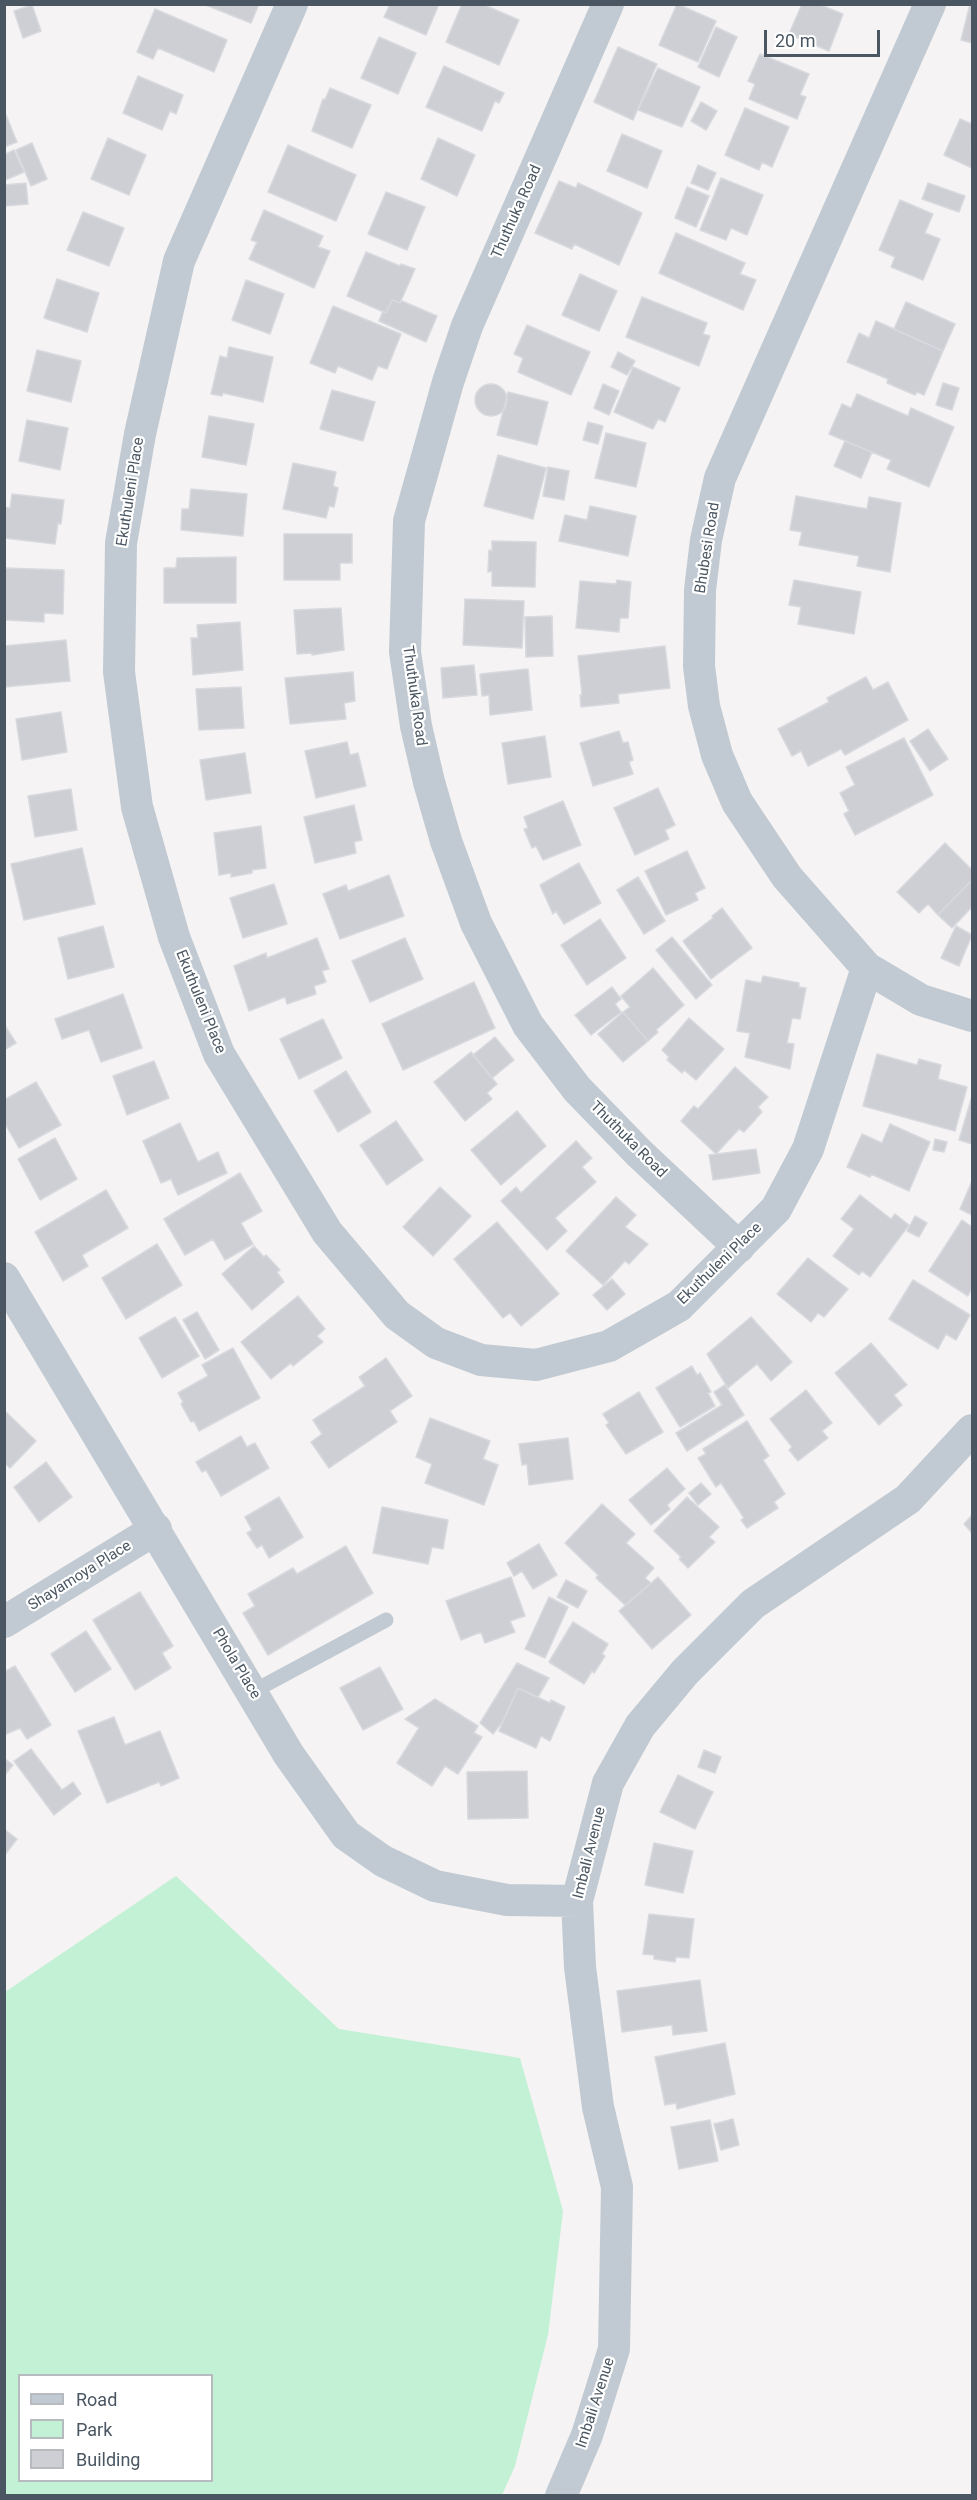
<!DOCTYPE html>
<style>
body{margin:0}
#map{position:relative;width:977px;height:2500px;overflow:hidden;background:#f5f3f3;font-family:Roboto,sans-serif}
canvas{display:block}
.frame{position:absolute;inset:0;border:6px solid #4a5661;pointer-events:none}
.legend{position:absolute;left:18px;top:2374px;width:195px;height:108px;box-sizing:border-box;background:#fff;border:2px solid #b7bbc0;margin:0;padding:8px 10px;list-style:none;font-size:18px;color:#4a5661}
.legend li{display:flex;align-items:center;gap:12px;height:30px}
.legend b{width:30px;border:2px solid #b7bbc0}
.scale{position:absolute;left:764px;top:30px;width:116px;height:27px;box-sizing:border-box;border:3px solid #4a5661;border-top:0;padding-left:8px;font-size:18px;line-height:21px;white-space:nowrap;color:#4a5661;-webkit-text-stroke:4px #fff;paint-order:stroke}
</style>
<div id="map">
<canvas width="977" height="2500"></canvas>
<div class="frame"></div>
<ul class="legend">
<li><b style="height:8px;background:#c1cad2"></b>Road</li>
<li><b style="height:16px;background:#c3f1d5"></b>Park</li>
<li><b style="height:16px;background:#cdcfd5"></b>Building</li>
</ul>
<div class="scale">20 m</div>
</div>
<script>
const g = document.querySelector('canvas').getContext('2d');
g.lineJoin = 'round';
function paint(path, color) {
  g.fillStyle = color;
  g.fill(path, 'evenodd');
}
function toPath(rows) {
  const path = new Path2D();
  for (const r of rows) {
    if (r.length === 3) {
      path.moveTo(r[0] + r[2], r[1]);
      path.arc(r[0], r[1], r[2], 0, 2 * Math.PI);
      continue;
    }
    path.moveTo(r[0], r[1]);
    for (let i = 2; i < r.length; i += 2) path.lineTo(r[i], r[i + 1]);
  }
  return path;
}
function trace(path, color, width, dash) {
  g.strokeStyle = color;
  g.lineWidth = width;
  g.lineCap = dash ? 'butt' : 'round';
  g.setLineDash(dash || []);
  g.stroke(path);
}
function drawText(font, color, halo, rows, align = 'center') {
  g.font = font + ' Roboto,sans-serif';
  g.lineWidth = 4.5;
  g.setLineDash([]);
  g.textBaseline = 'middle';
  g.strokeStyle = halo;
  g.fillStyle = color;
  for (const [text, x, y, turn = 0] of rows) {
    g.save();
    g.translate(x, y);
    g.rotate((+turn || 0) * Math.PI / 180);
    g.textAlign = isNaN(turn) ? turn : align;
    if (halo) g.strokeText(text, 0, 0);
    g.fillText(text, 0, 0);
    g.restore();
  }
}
paint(toPath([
 [176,1876,339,2029,520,2058,563,2211,548,2335,515,2466,502,2495,5,2495,5,1992],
 [20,2376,212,2376,212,2480,20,2480]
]), '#c3f1d5');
const building = toPath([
 [203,4,259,4,251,23,203,4],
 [390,4,439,4,426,35,384,17,390,4],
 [462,4,482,4,519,20,499,65,446,42,462,4],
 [677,4,716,21,698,62,659,45,677,4],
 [802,4,818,4,843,14,829,51,789,34,802,4],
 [970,4,972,4,972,43,961,40,970,4],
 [32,5,41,31,23,38,14,11,32,5],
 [155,9,227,40,214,72,158,48,153,59,137,52,155,9],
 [716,27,737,37,719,77,698,67,716,27],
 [379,37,416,53,398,94,361,78,379,37],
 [618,47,657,64,633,120,594,102,618,47],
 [760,54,809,74,800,95,806,97,797,119,749,99,755,84,748,81,760,54],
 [444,66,504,93,499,103,495,101,482,131,426,107,444,66],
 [658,68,700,87,682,127,638,110,658,68],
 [138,76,183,95,176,114,170,111,162,130,123,113,138,76],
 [330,88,371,105,352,148,312,131,323,99,325,100,330,88],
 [701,102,717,111,706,130,691,121,701,102],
 [745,108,789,127,772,167,762,162,759,170,725,155,745,108],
 [4,110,17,142,4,147,4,110],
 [960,119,972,124,971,146,972,168,944,155,960,119],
 [622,134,662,151,647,188,607,171,622,134],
 [108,138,146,155,129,195,91,179,108,138],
 [438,138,475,155,457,196,421,179,438,138],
 [32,143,47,179,31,186,16,150,32,143],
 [288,145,356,175,336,221,268,192,288,145],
 [14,150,24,172,5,180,4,155,14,150],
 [698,165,716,173,708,190,691,183,698,165],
 [721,178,763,195,747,235,731,228,726,240,700,230,721,178],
 [559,181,576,188,578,183,642,213,619,265,574,244,572,249,535,233,559,181],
 [26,183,28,204,5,206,4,185,26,183],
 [928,183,965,196,959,212,922,199,928,183],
 [687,187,709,196,696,227,675,218,687,187],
 [386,192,425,207,407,250,368,234,386,192],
 [900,200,933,214,925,233,940,239,923,280,891,267,895,257,879,250,900,200],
 [264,210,323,236,318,247,330,251,314,288,249,259,257,242,251,240,264,210],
 [83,212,124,228,109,266,67,250,83,212],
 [676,233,745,263,740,274,756,280,743,310,659,273,676,233],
 [366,252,400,266,401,264,415,269,400,303,392,300,386,313,347,296,366,252],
 [580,274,617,291,599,331,562,315,580,274],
 [57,279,99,293,87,332,44,318,57,279],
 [246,280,284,294,270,334,232,320,246,280],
 [642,297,707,323,703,334,710,336,699,366,626,337,642,297],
 [392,300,400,303,402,301,437,316,426,342,379,321,383,311,386,313,392,300],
 [906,302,955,324,943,351,894,329,906,302],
 [333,306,401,334,387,369,378,366,372,380,338,366,335,373,310,363,333,306],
 [876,321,943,351,924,395,917,392,915,395,887,383,888,379,847,362,859,333,869,338,876,321],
 [527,325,590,352,571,395,518,372,523,358,514,354,527,325],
 [229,347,273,357,263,402,223,393,222,396,211,394,220,356,227,358,229,347],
 [37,350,81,361,71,402,27,391,37,350],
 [618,352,635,361,627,375,611,367,618,352],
 [633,367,680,388,665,422,658,419,653,429,614,412,633,367],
 [943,383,959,388,952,410,936,405,943,383],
 [491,400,16],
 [603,384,619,391,609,415,594,408,603,384],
 [332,390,375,402,363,441,320,429,332,390],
 [508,392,548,402,537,445,497,435,508,392],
 [857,394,908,416,911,408,954,427,929,487,887,469,891,460,829,434,842,404,851,408,857,394],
 [209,416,254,424,246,465,202,457,209,416],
 [27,420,68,428,60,470,19,461,27,420],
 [588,422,603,426,598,444,583,440,588,422],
 [606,433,646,443,636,487,595,478,606,433],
 [845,441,872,452,861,478,834,466,845,441],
 [498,455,546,468,533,519,484,506,498,455],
 [293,463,336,472,333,486,338,488,334,507,329,506,326,518,283,509,293,463],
 [548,467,569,471,564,500,543,496,548,467],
 [191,489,247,494,243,536,181,530,182,509,189,509,191,489],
 [12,494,64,500,61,524,58,523,55,544,4,538,4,507,10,508,12,494],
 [796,496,867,509,869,497,901,503,890,572,857,566,859,556,799,545,802,532,790,530,796,496],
 [590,506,636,516,628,556,559,541,565,515,587,520,590,506],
 [284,534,352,534,352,563,340,563,340,580,284,580,284,534],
 [492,541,536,542,535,587,492,586,492,571,488,572,489,550,492,551,492,541],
 [236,557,236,603,164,603,164,568,176,568,177,558,236,557],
 [4,568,64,570,63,614,44,613,44,622,5,620,4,568],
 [617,580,631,582,628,618,620,618,619,632,576,628,580,581,616,584,617,580],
 [794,580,861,592,854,634,798,624,801,607,789,605,794,580],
 [465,599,524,601,522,648,463,645,465,599],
 [341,608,344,650,312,655,312,653,297,654,294,610,341,608],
 [552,616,553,656,526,657,525,617,552,616],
 [240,622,243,670,193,675,191,638,198,638,197,625,240,622],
 [66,640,70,681,4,687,4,646,66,640],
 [665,646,670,688,618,694,619,703,581,707,580,695,582,695,578,656,665,646],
 [474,665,477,695,443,698,441,668,474,665],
 [528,669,532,710,490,715,489,695,482,696,480,674,528,669],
 [353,672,355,701,344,703,346,719,290,724,285,678,353,672],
 [866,677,873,690,888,682,908,720,845,755,841,749,808,766,801,751,792,756,778,729,829,702,827,698,866,677],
 [241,687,244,728,199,730,196,689,241,687],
 [61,712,67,752,22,760,16,719,61,712],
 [928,729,948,759,930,771,910,741,928,729],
 [619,731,623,743,628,742,633,760,629,762,633,774,593,786,580,743,619,731],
 [545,736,551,777,508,784,502,743,545,736],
 [904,738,933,795,855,835,844,814,849,811,840,793,855,785,846,767,904,738],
 [347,742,350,755,358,753,366,786,316,798,305,751,347,742],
 [245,753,251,793,206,800,200,760,245,753],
 [658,788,675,825,665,830,669,839,635,855,614,808,658,788],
 [71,789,77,830,35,837,28,796,71,789],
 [563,801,581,845,543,860,536,846,532,848,524,829,528,828,524,817,563,801],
 [354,805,362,840,354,842,356,853,315,863,304,817,354,805],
 [261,826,266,868,252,870,252,873,231,877,231,873,219,875,214,833,261,826],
 [945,843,972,870,972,880,938,915,928,904,919,913,897,892,945,843],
 [82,848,95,904,24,920,11,864,82,848],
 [687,851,705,888,695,893,698,900,666,915,645,871,687,851],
 [579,863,601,903,564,924,556,911,553,914,540,885,579,863],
 [389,875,404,916,340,939,323,894,346,885,348,891,389,875],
 [638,877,665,921,644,934,617,890,638,877],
 [972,880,972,907,952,928,938,915,972,880],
 [274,884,287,924,243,938,230,898,274,884],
 [722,908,752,948,711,979,683,941,713,918,712,916,722,908],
 [600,919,626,958,587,985,561,945,600,919],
 [103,926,114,967,68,979,58,938,103,926],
 [956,926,972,935,959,966,941,958,956,926],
 [672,937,712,985,696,999,656,950,672,937],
 [317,938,329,969,322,971,326,982,314,986,316,994,287,1004,285,997,249,1011,234,966,266,953,267,958,317,938],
 [405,938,423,979,370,1002,352,961,405,938],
 [653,968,684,1005,656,1030,658,1032,648,1041,623,1012,630,1007,621,996,653,968],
 [763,976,799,983,799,987,806,988,800,1019,792,1018,787,1043,794,1044,790,1069,745,1057,750,1033,737,1031,746,980,761,983,763,976],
 [474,982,495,1028,403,1070,382,1024,474,982],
 [612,987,621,999,615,1004,621,1012,591,1035,575,1015,612,987],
 [123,994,142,1048,101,1062,89,1030,62,1039,55,1019,123,994],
 [623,1012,648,1041,623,1062,598,1034,623,1012],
 [689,1018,724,1049,696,1080,684,1070,682,1073,667,1060,669,1057,662,1050,689,1018],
 [323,1019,342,1058,299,1079,280,1039,323,1019],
 [4,1024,16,1043,4,1050,4,1024],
 [495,1037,514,1060,492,1078,473,1055,495,1037],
 [471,1052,497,1084,487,1093,492,1099,465,1121,434,1082,471,1052],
 [877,1054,917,1065,919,1059,941,1065,938,1079,967,1087,955,1131,863,1106,877,1054],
 [154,1061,169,1098,127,1115,113,1076,154,1061],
 [735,1067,768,1097,758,1107,762,1112,744,1132,739,1129,716,1154,681,1121,694,1106,698,1109,735,1067],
 [346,1071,371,1112,338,1132,314,1091,346,1071],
 [36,1082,61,1125,19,1148,4,1122,4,1100,36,1082],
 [972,1096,972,1144,959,1140,972,1096],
 [517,1111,546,1146,501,1185,471,1150,517,1111],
 [396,1121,423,1160,387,1185,360,1145,396,1121],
 [180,1123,198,1162,218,1152,227,1173,178,1195,171,1179,161,1183,143,1141,180,1123],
 [890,1124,930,1142,909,1191,871,1174,870,1177,847,1167,862,1134,882,1143,890,1124],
 [55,1138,77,1179,40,1200,18,1159,55,1138],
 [935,1139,947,1142,944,1152,933,1150,935,1139],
 [576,1141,592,1158,582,1167,596,1182,555,1218,567,1231,547,1250,501,1201,516,1187,521,1193,576,1141],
 [756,1149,760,1173,713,1180,709,1155,756,1149],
 [240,1173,262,1211,241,1223,253,1244,225,1260,213,1239,185,1255,164,1219,240,1173],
 [972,1181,972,1215,960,1209,972,1181],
 [440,1187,471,1216,433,1256,403,1227,440,1187],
 [106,1190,128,1228,82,1255,88,1266,63,1281,35,1232,106,1190],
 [860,1195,891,1219,895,1214,909,1225,870,1277,862,1271,859,1275,833,1256,854,1229,841,1219,860,1195],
 [616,1197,636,1215,625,1227,648,1244,629,1264,625,1261,603,1285,566,1251,616,1197],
 [915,1216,927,1223,919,1237,907,1231,915,1216],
 [962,1220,972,1227,972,1288,968,1296,929,1271,962,1220],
 [497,1222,559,1294,521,1326,510,1313,503,1318,454,1259,497,1222],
 [157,1244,182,1285,126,1319,102,1278,157,1244],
 [254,1246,264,1257,266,1255,280,1270,277,1272,284,1282,252,1310,222,1274,254,1246],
 [808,1258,848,1289,824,1317,818,1313,811,1322,777,1294,808,1258],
 [612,1279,625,1294,607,1310,593,1295,612,1279],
 [913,1280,970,1315,956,1340,946,1334,938,1349,889,1319,913,1280],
 [298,1296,325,1329,317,1336,323,1342,293,1366,291,1363,271,1379,241,1342,298,1296],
 [197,1312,219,1350,205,1359,183,1320,197,1312],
 [175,1317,199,1356,162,1378,139,1338,175,1317],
 [751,1317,792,1362,771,1381,757,1364,728,1388,707,1354,751,1317],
 [871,1343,907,1385,894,1395,902,1405,879,1425,835,1373,871,1343],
 [233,1348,260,1398,199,1431,194,1421,191,1422,181,1404,183,1402,178,1393,208,1376,202,1365,233,1348],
 [386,1358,412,1396,390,1411,397,1422,329,1468,311,1442,322,1434,313,1420,365,1386,359,1377,386,1358],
 [692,1366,697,1375,700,1373,711,1392,708,1393,715,1406,680,1427,656,1388,692,1366],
 [725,1385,744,1415,687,1451,676,1433,722,1405,714,1392,725,1385],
 [806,1390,832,1423,822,1431,828,1438,798,1461,789,1450,792,1447,770,1419,806,1390],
 [639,1392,663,1432,626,1454,606,1425,609,1423,603,1414,639,1392],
 [6,1412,36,1441,10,1468,4,1463,4,1414,6,1412],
 [430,1418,490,1441,483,1459,498,1465,484,1505,425,1483,432,1464,416,1457,430,1418],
 [747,1421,769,1456,763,1460,785,1494,774,1502,778,1508,747,1528,741,1520,744,1518,721,1483,716,1487,698,1458,706,1454,703,1449,747,1421],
 [241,1436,247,1447,255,1443,269,1468,221,1496,206,1470,202,1472,196,1462,241,1436],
 [568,1438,573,1479,529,1485,527,1464,522,1465,519,1444,568,1438],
 [46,1462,72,1497,39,1522,14,1487,46,1462],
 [667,1468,685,1489,667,1505,670,1509,651,1525,629,1500,667,1468],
 [701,1483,711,1494,698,1505,689,1493,701,1483],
 [279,1497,303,1537,269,1558,262,1545,257,1548,247,1533,252,1530,245,1517,279,1497],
 [687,1497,719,1527,709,1537,715,1542,688,1568,679,1559,681,1557,654,1531,687,1497],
 [602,1504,635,1534,626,1543,654,1568,645,1578,651,1583,625,1605,596,1578,598,1575,565,1543,602,1504],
 [382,1507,448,1520,443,1549,432,1547,428,1564,373,1553,382,1507],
 [972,1515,972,1533,964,1524,972,1515],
 [539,1544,557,1575,533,1589,522,1571,514,1576,507,1563,539,1544],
 [346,1546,373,1593,268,1655,243,1613,255,1606,248,1594,293,1568,297,1574,346,1546],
 [511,1577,525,1616,510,1621,515,1632,485,1643,481,1632,461,1640,446,1601,511,1577],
 [658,1577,691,1615,652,1649,619,1611,658,1577],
 [566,1580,587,1591,578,1608,557,1597,566,1580],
 [140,1592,173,1646,162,1653,171,1668,135,1690,93,1620,140,1592],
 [549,1597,568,1607,545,1658,525,1649,549,1597],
 [573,1622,608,1644,602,1654,605,1656,594,1673,592,1671,584,1684,549,1662,573,1622],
 [86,1631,111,1669,75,1692,51,1654,86,1631],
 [517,1663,549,1678,538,1697,518,1688,503,1721,493,1734,480,1723,517,1663],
 [15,1666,51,1725,27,1739,20,1728,4,1735,4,1672,15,1666],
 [380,1667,403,1709,363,1730,340,1688,380,1667],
 [518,1688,550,1703,551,1700,565,1707,550,1741,541,1736,536,1748,499,1731,518,1688],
 [435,1699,478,1726,474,1733,482,1737,458,1774,445,1766,432,1786,397,1763,419,1728,405,1719,435,1699],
 [114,1717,125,1745,160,1731,179,1778,161,1786,159,1782,107,1803,78,1731,114,1717],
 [31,1749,62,1790,73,1782,81,1794,54,1815,14,1761,31,1749],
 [704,1750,721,1757,715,1773,698,1767,704,1750],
 [4,1758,13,1765,4,1776,4,1758],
 [527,1771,528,1818,468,1819,467,1772,527,1771],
 [678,1775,713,1792,695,1829,660,1812,678,1775],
 [4,1829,17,1839,4,1856,4,1829],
 [654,1843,693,1851,683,1893,645,1885,654,1843],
 [649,1914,694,1919,689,1958,676,1957,675,1962,654,1959,654,1955,643,1954,649,1914],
 [700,1980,707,2031,673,2035,672,2025,622,2032,617,1991,700,1980],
 [725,2043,735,2094,677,2109,676,2103,665,2105,655,2057,725,2043],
 [733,2119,739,2145,721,2150,714,2124,733,2119],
 [710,2120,718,2161,679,2169,671,2127,710,2120]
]);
paint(building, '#cdcfd5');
trace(building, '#d7d9de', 1.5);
trace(toPath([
 [252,1692,386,1620]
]), '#c1cad2', 15);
trace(toPath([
 [292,4,179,261,140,434,121,543,119,672,137,807,174,937,219,1054,327,1232,397,1315,436,1343,481,1360,536,1365,609,1346,679,1306,776,1209,808,1149,867,968],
 [608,4,467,326,448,382,409,521,405,652,416,726,429,782,446,841,476,923,528,1025,577,1089,639,1153,739,1247],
 [930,4,720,478,706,540,700,590,699,666,704,706,717,755,737,802,787,877,867,968,921,1000,972,1016],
 [4,1278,289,1755,346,1835,383,1861,435,1886,507,1900,577,1901],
 [4,1622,156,1529],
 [561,2496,587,2435,614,2349,617,2187,598,2107,580,1967,577,1901,608,1783,640,1726,685,1672,753,1604,908,1499,972,1430]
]), '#c1cad2', 32);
drawText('15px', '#4a5661', '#fff', [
 ["Thuthuka Road",517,212,-66],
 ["Ekuthuleni Place",131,492,-81],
 ["Bhubesi Road",708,548,-81],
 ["Thuthuka Road",414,696,82],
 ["Ekuthuleni Place",200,1002,68],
 ["Thuthuka Road",628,1140,45],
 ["Ekuthuleni Place",720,1264,-44],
 ["Shayamoya Place",80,1576,-32],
 ["Phola Place",236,1664,59],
 ["Imbali Avenue",590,1853,-76],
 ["Imbali Avenue",596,2403,-72]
]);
</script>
